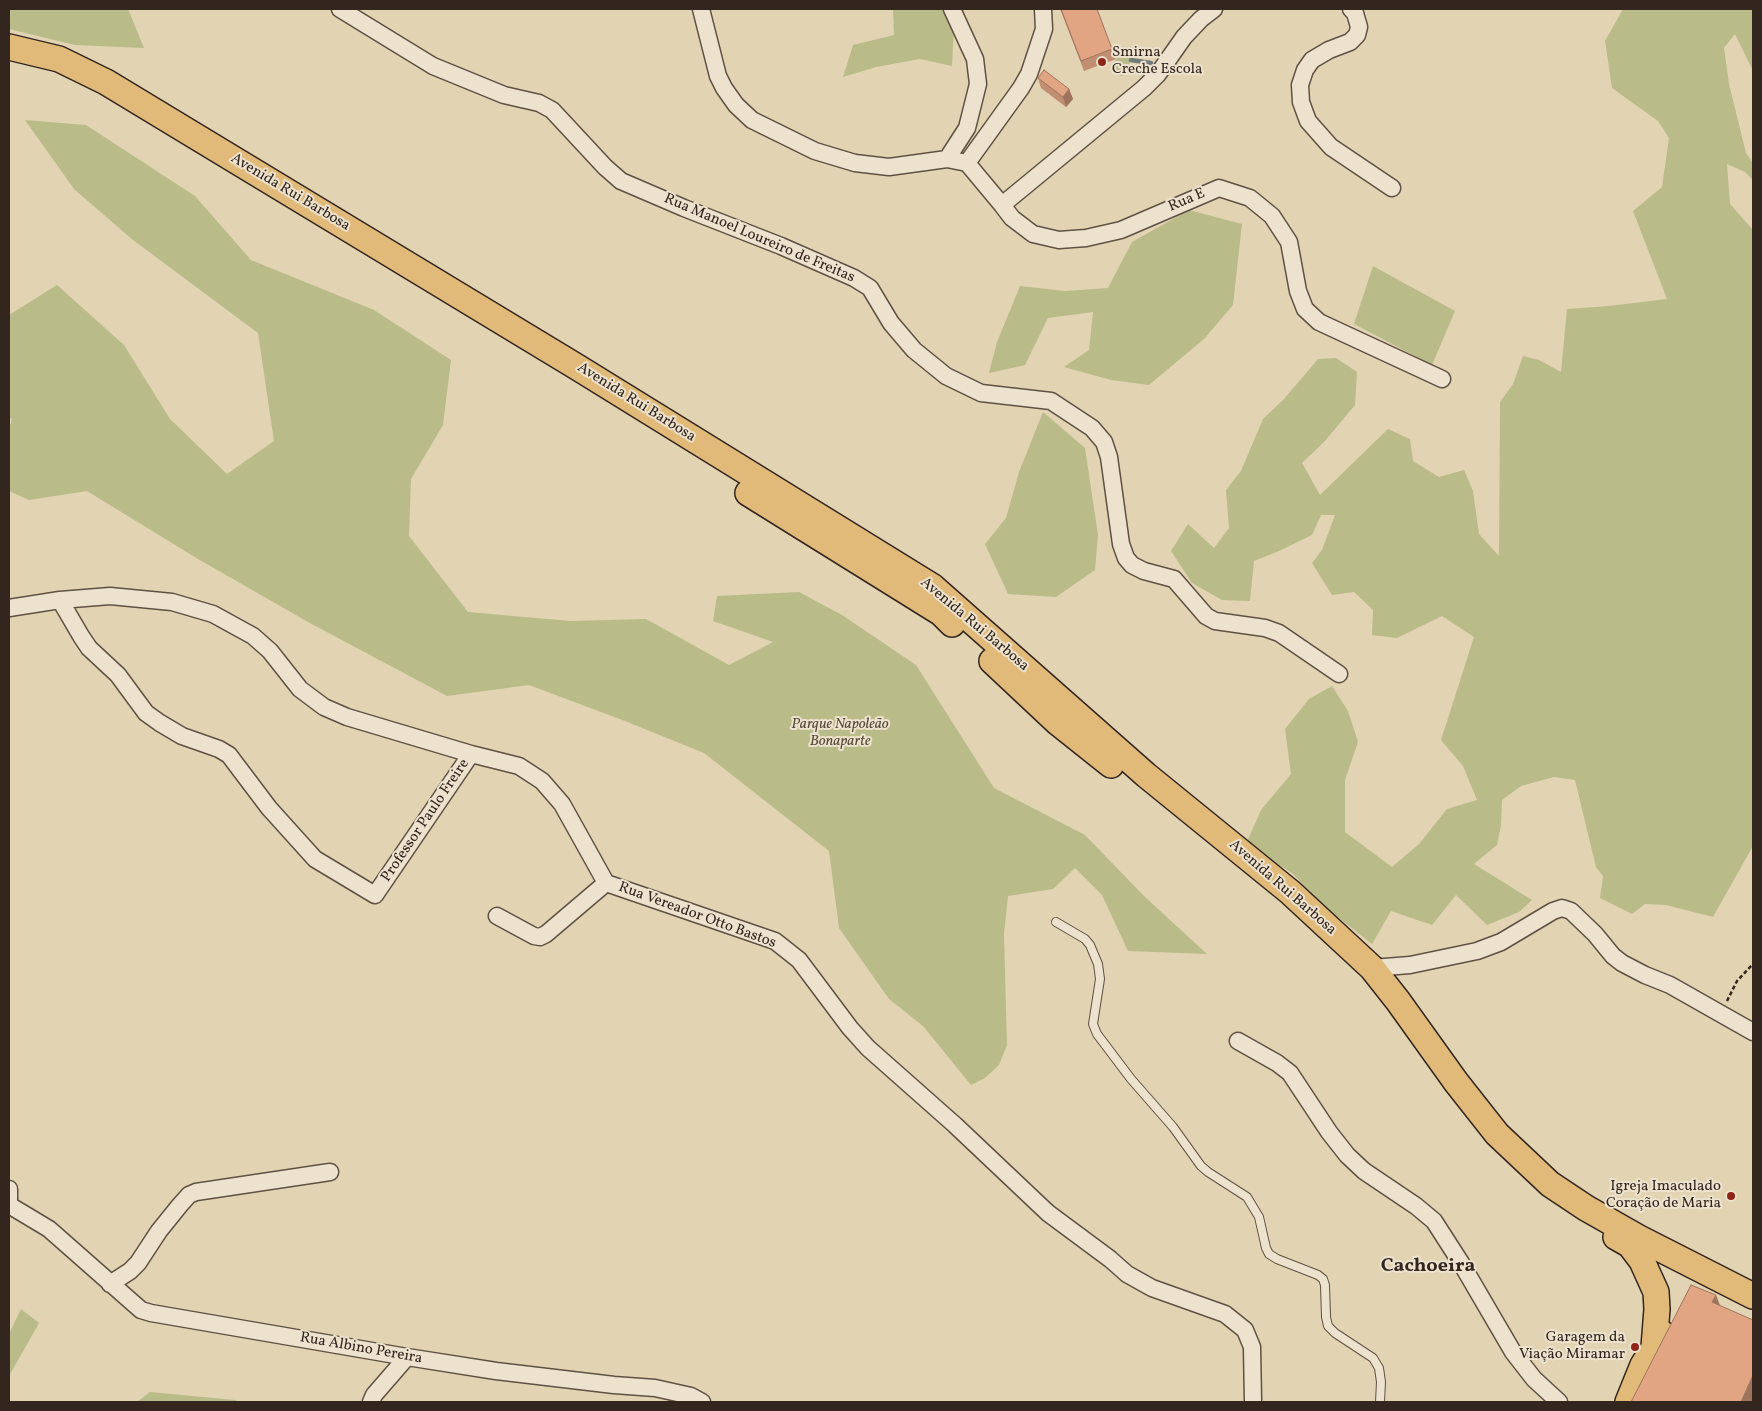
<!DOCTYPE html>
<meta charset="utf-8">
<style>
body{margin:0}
#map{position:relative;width:1762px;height:1411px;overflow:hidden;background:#e2d3b3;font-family:Vollkorn,serif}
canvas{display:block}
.frame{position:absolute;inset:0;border:10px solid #33261e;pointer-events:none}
</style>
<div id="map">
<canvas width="1762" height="1411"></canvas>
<div class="frame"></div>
</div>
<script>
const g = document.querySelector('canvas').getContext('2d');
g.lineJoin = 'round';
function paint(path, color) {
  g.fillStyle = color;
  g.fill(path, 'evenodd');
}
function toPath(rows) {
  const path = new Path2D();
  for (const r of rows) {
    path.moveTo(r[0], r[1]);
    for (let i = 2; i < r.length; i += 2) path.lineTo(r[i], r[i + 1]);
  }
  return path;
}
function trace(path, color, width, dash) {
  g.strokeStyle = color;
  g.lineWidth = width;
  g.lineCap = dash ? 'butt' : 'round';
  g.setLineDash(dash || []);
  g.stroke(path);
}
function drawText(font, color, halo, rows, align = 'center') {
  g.font = font + ' Vollkorn,serif';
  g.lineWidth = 4;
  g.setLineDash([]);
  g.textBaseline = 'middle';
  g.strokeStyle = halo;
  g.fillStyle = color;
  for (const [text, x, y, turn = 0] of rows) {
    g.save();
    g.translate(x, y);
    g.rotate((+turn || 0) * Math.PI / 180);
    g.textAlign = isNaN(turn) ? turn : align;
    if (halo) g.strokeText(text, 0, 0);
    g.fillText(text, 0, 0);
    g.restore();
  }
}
paint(toPath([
 [9,9,128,9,144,48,75,45,9,29],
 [893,9,955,9,952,66,920,59,876,67,843,77,853,45,894,35],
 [1623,9,1753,9,1753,71,1735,34,1724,48,1729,84,1746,153,1753,163,1753,180,1745,172,1727,164,1730,204,1753,230,1753,846,1713,917,1666,905,1645,904,1632,914,1600,898,1603,876,1596,867,1575,780,1554,777,1521,786,1502,800,1501,825,1497,845,1474,864,1532,900,1519,912,1487,925,1456,895,1432,925,1391,911,1372,944,1325,907,1292,873,1246,844,1261,810,1291,774,1285,729,1309,699,1332,686,1348,711,1358,742,1345,780,1345,832,1392,867,1419,844,1447,809,1477,800,1463,766,1441,740,1474,637,1442,616,1397,638,1372,635,1373,610,1354,592,1332,595,1312,563,1322,550,1335,515,1321,515,1312,535,1279,551,1254,561,1250,601,1222,600,1192,583,1171,551,1188,524,1214,548,1229,528,1226,490,1241,471,1263,419,1284,399,1318,359,1336,358,1357,372,1355,405,1325,441,1302,463,1320,495,1388,429,1410,439,1413,461,1439,477,1464,470,1473,491,1479,534,1499,556,1500,402,1513,384,1523,356,1539,360,1561,372,1567,309,1609,306,1667,299,1633,211,1662,187,1669,138,1658,121,1612,88,1605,41],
 [1123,46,1131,60,1126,74,1122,76,1111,72,1119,51,1121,51],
 [25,120,86,125,195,196,251,260,374,310,451,360,443,425,411,479,409,536,468,612,570,621,646,619,729,665,773,642,713,621,717,596,799,592,842,615,916,665,994,788,1085,835,1144,896,1207,954,1128,951,1102,895,1075,868,1053,889,1008,896,1004,934,1007,1045,999,1065,985,1078,971,1085,923,1026,889,999,839,928,829,851,704,753,625,721,529,685,447,696,308,622,198,559,87,491,29,500,9,491,9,429,12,419,9,417,9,315,57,285,124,345,170,419,227,474,274,441,258,333,133,240,74,189],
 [1189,210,1242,224,1233,305,1205,338,1149,385,1111,380,1064,367,1089,350,1093,312,1048,318,1025,365,989,373,997,342,1020,286,1065,291,1108,288,1132,242],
 [1373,266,1455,311,1432,365,1354,324],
 [1043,412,1085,448,1098,535,1095,570,1056,597,1008,594,985,544,1006,518,1019,472],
 [21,1309,39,1323,9,1376,9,1334],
 [150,1392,235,1400,240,1402,137,1402]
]), '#b9bb89');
trace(toPath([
 [1131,60,1151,63]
]), '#707c7a', 4.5);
const service = toPath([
 [1056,922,1085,939,1090,945,1098,964,1100,979,1093,1024,1097,1034,1131,1079,1173,1127,1201,1166,1208,1172,1247,1197,1259,1217,1266,1248,1269,1254,1277,1259,1318,1275,1323,1279,1325,1285,1326,1317,1328,1326,1335,1333,1373,1358,1379,1368,1381,1382,1380,1402]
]);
const minor = toPath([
 [340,9,433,66,504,95,539,103,552,110,605,167,621,181,684,208,781,246,854,278,870,288,891,323,914,350,946,376,981,393,1051,401,1092,428,1104,442,1109,457,1121,544,1126,558,1132,565,1144,571,1174,579,1206,616,1215,621,1265,628,1279,633,1339,674],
 [701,9,718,76,724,88,736,105,752,120,815,151,855,163,889,167,947,159,967,163],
 [1351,9,1355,13,1359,27,1357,35,1350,42,1329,50,1312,60,1305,70,1300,85,1301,102,1308,121,1331,147,1392,188],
 [947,159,967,128,978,84,975,59,952,9],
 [967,163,1002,205,1012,218,1033,234,1059,240,1086,238,1121,230,1219,188,1250,198,1272,216,1289,242,1298,291,1305,309,1319,322,1442,379],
 [967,163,1021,88,1029,74,1044,29,1043,9],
 [1002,205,1144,88,1158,74,1184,37,1201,19,1214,9],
 [60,600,81,636,89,648,118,675,146,713,160,723,182,736,219,749,229,755,269,808,315,859,375,895,471,754],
 [9,608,60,600,110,596,172,602,213,614,253,636,270,651,300,689,324,707,347,717,471,754,519,766,542,781,562,804,606,883,775,941,799,960,850,1028,868,1048,955,1125,1048,1213,1110,1259,1127,1274,1152,1288,1225,1314,1245,1330,1252,1347,1253,1402],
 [497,916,534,936,540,937,546,934,606,883],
 [1372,968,1410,965,1477,951,1501,942,1553,911,1562,908,1571,911,1595,934,1613,956,1622,963,1645,975,1670,985,1753,1032],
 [1238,1041,1277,1063,1290,1073,1329,1132,1347,1155,1364,1171,1416,1206,1434,1221,1461,1263,1513,1352,1534,1379,1559,1402],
 [9,1189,9,1205],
 [9,1205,49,1229,141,1310,151,1313,407,1357,496,1371,614,1385,655,1388,691,1396,702,1402],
 [110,1284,130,1271,138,1263,159,1231,180,1205,189,1195,196,1192,330,1172],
 [371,1402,374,1395,407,1357]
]);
const primary = toPath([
 [9,47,59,59,106,82,577,367,933,587,1146,775,1290,892,1372,968,1398,1001,1456,1082,1497,1134,1550,1184,1586,1208,1639,1238,1753,1296],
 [748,493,941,613,952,624],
 [992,661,1057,722,1111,765],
 [1616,1237,1630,1245,1642,1261,1656,1292,1657,1309,1654,1347],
 [1628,1402,1643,1365,1663,1334]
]);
trace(service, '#5f5143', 10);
trace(minor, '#5f5143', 19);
trace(primary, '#33261e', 28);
trace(toPath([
 [1727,1001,1737,981,1753,964]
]), '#33261e', 2.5, [4, 2.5]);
trace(service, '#ece2ce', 8);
trace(minor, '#ece2ce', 16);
trace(primary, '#e1ba7a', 25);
paint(toPath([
 [1060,9,1097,9,1116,59,1084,71],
 [1038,78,1069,89,1073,99,1066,107,1041,88]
]), '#c28e72');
paint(toPath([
 [1069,89,1073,99,1066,107,1063,97],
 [1716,1295,1721,1308,1712,1302],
 [1753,1375,1753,1399,1752,1402,1741,1402]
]), '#9e745c');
const building = toPath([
 [1061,9,1097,9,1112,49,1081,61,1061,9],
 [1044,70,1069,89,1063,97,1038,78,1044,70],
 [1691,1285,1716,1295,1712,1302,1753,1320,1753,1375,1741,1402,1631,1402,1691,1285]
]);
paint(building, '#e1a584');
trace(building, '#9e745c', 1);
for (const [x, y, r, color] of [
 [1102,62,5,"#8f2418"],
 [1731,1196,5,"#8f2418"],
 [1635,1347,5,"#8f2418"]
]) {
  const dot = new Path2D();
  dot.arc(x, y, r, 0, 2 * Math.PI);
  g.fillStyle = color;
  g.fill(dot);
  trace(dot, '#ece2ce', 2);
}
drawText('15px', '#33261e', '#ece2ce', [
 ["Smirna",1112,53,"left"],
 ["Creche Escola",1112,70,"left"],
 ["Igreja Imaculado",1721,1187],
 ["Coração de Maria",1721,1204],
 ["Garagem da",1625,1338],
 ["Viação Miramar",1625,1355]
], 'right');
drawText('15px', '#33261e', '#ece2ce', [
 ["Avenida Rui Barbosa",290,193,31],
 ["Rua E",1187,201,-23],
 ["Rua Manoel Loureiro de Freitas",759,239,23],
 ["Avenida Rui Barbosa",636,403,32],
 ["Avenida Rui Barbosa",974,625,40],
 ["Professor Paulo Freire",426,821,-56],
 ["Avenida Rui Barbosa",1282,888,41],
 ["Rua Vereador Otto Bastos",697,916,20],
 ["Rua Albino Pereira",361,1349,10]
]);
drawText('italic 15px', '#544b39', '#ece2ce', [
 ["Parque Napoleão",840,725],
 ["Bonaparte",840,742]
]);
drawText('bold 20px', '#33261e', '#ece2ce', [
 ["Cachoeira",1428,1267]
]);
</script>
